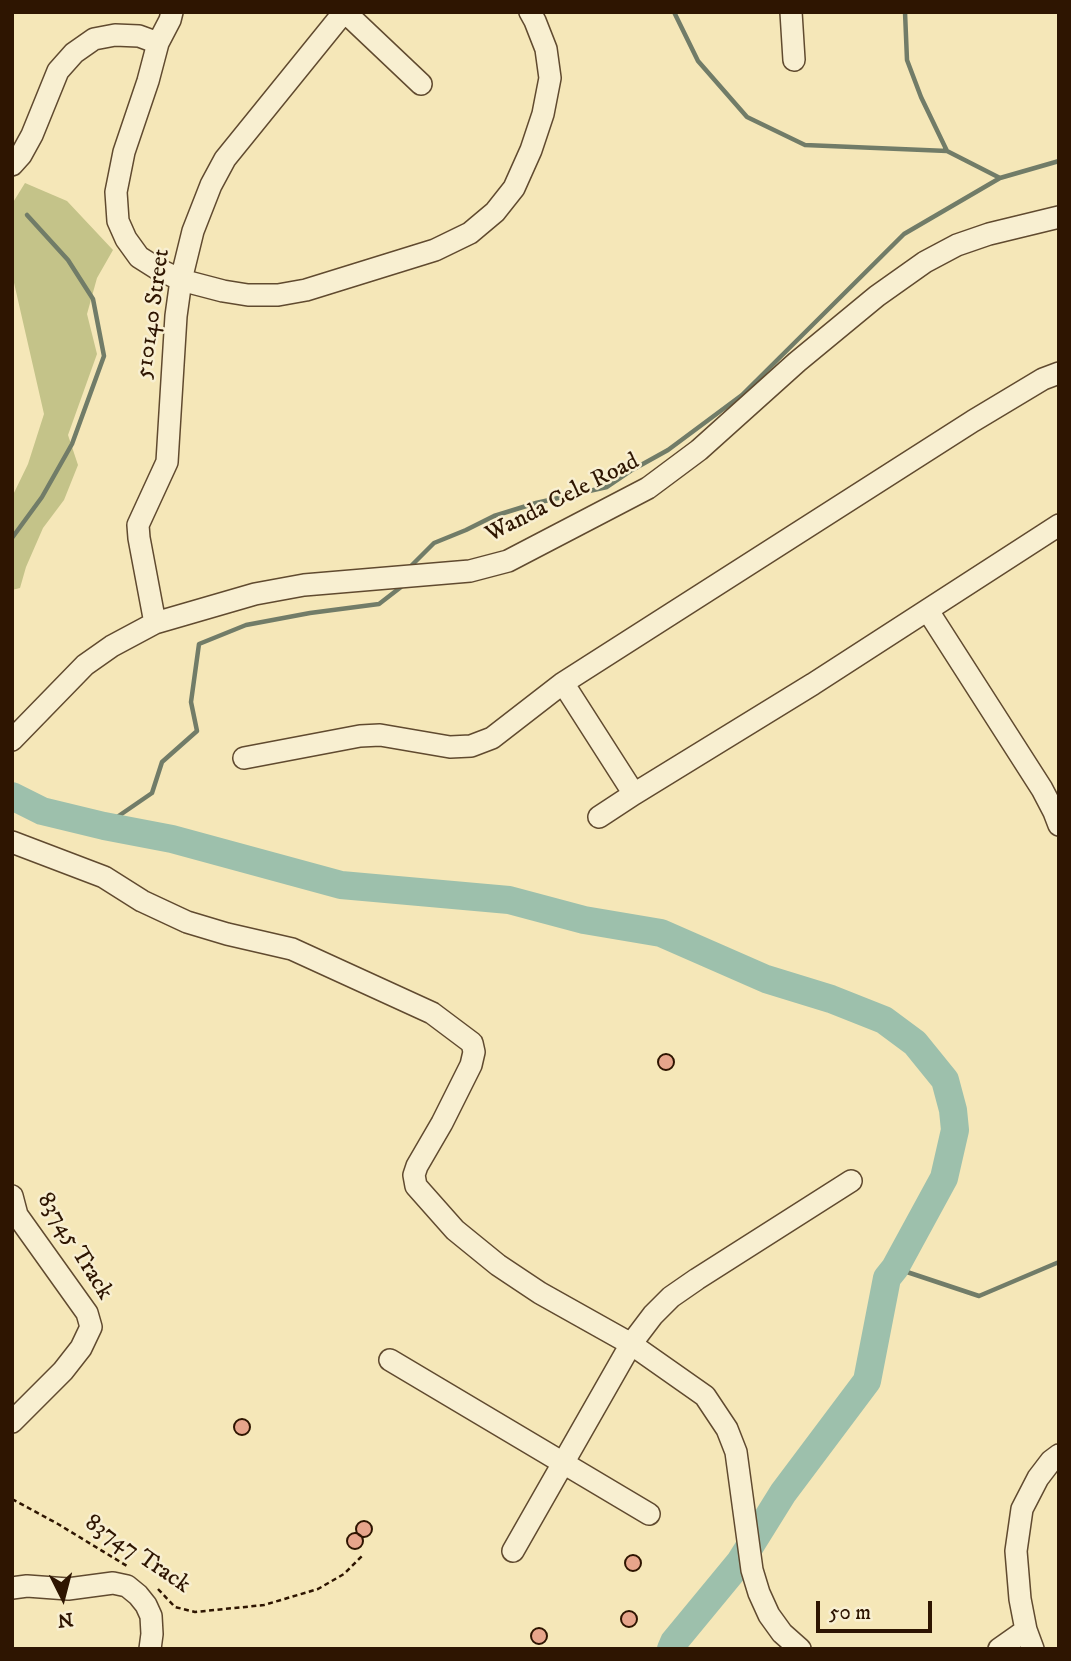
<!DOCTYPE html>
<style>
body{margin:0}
#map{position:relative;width:1071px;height:1661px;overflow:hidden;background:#f5e7b8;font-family:"IM FELL DW Pica",serif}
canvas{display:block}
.frame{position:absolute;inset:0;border:14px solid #2e1501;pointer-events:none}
.north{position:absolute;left:28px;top:1563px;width:70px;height:70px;-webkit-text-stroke:5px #f8efd1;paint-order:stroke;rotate:174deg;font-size:19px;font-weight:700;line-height:28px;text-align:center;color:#2e1501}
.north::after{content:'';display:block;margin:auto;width:24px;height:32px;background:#2e1501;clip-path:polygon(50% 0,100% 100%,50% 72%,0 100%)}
.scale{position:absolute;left:816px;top:1601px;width:116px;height:32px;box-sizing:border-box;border:4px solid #2e1501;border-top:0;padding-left:9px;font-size:21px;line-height:24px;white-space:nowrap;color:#2e1501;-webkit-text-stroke:5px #f8efd1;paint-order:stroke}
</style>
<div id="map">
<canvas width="1071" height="1661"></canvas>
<div class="frame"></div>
<div class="north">N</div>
<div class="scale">50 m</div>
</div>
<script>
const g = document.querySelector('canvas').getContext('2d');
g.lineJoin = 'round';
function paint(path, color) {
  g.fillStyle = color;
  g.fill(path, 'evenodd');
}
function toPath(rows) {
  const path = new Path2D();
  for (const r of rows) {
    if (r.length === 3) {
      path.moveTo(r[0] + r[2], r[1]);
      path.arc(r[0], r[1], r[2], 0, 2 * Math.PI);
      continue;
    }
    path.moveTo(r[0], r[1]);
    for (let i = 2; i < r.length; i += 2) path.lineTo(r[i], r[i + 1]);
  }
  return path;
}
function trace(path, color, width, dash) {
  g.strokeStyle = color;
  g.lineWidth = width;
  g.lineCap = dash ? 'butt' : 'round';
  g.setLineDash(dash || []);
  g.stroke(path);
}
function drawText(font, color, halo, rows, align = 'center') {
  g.font = font + ' "IM FELL DW Pica",serif';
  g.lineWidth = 5;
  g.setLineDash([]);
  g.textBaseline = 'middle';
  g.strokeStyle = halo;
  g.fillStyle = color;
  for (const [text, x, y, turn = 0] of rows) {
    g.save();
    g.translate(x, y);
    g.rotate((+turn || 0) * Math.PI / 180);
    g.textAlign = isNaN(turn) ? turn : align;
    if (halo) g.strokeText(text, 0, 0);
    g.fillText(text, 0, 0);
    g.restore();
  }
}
paint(toPath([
 [25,183,67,201,113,250,97,278,87,314,97,354,68,435,78,465,64,500,43,528,26,567,20,588,12,590,12,497,28,464,44,414,12,274,12,204]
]), '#c4c389');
trace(toPath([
 [674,12,698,61,747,117,805,145,947,151,1000,178],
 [905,12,907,60,921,97,947,151],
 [12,538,42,497,72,444,104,356,93,299,68,260,27,215],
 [411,566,434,543,466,530,494,516,536,503,607,487,632,470,668,450,742,395,904,234,1000,178,1059,161],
 [104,826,152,793,162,762,197,731,191,702,199,644,246,625,310,613,379,604,401,587],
 [895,1268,979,1296,1059,1262]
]), '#717c68', 4.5);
trace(toPath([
 [12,796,42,811,104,826,172,839,341,885,509,900,584,920,661,933,766,979,831,999,884,1020,915,1043,945,1080,953,1110,955,1130,944,1178,895,1268,887,1278,867,1381,783,1493,740,1562,674,1642,671,1649]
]), '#9dc0ac', 28);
const building = toPath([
 [666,1062,8],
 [242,1427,8],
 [364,1529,8],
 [355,1541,8],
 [633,1563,8],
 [629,1619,8],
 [539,1636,8]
]);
paint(building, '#e7a58b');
trace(building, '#2e1501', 2);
const minor = toPath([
 [172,12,170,20,158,43,148,81,124,152,116,192,118,221,126,239,139,257,158,269,181,280,223,291,248,295,278,295,306,290,435,250,470,233,495,212,514,188,531,150,543,114,550,78,546,49,535,21,530,12],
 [345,12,421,84],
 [791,12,794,60],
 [12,165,21,155,32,135,58,71,74,53,94,39,115,35,139,36,158,43],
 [928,611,1042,789,1054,812,1059,825],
 [155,623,139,538,138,525,167,462,176,316,181,280,193,231,211,185,225,159,344,12],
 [563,683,634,794],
 [12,740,85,665,112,646,155,623,255,594,304,585,470,571,508,561,648,488,699,450,797,362,877,296,925,262,957,245,989,234,1059,217],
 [244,758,360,736,380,735,450,747,471,746,492,738,563,683,973,421,1043,379,1059,373],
 [599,817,634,794,813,684,1059,525],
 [12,842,104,877,142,901,187,922,227,934,292,949,432,1013,472,1043,474,1052,471,1065,442,1123,417,1166,414,1175,416,1186,455,1230,498,1265,540,1293,631,1344,705,1396,727,1429,736,1452,752,1570,759,1593,769,1615,782,1633,800,1649],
 [12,1196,17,1215,87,1313,91,1327,81,1348,63,1371,12,1422],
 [390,1360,649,1514],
 [513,1551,631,1344,653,1315,671,1297,697,1279,851,1181],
 [12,1588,27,1586,68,1589,113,1583,127,1586,138,1595,146,1605,151,1616,152,1634,150,1649],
 [999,1649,1026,1630],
 [1033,1649,1026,1630,1020,1599,1016,1551,1022,1509,1038,1478,1051,1461,1059,1455]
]);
trace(minor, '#604a2f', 24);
trace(toPath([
 [12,1499,58,1524,127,1566],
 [158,1589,175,1607,195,1612,264,1605,318,1589,344,1574,362,1556]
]), '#2e1501', 2.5, [5, 3.5]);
trace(minor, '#f8efd1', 21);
drawText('24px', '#2e1501', '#f8efd1', [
 ["510140 Street",154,314,-82],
 ["Wanda Cele Road",563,499,-27],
 ["83745 Track",74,1247,58],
 ["83747 Track",137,1555,34]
]);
</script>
